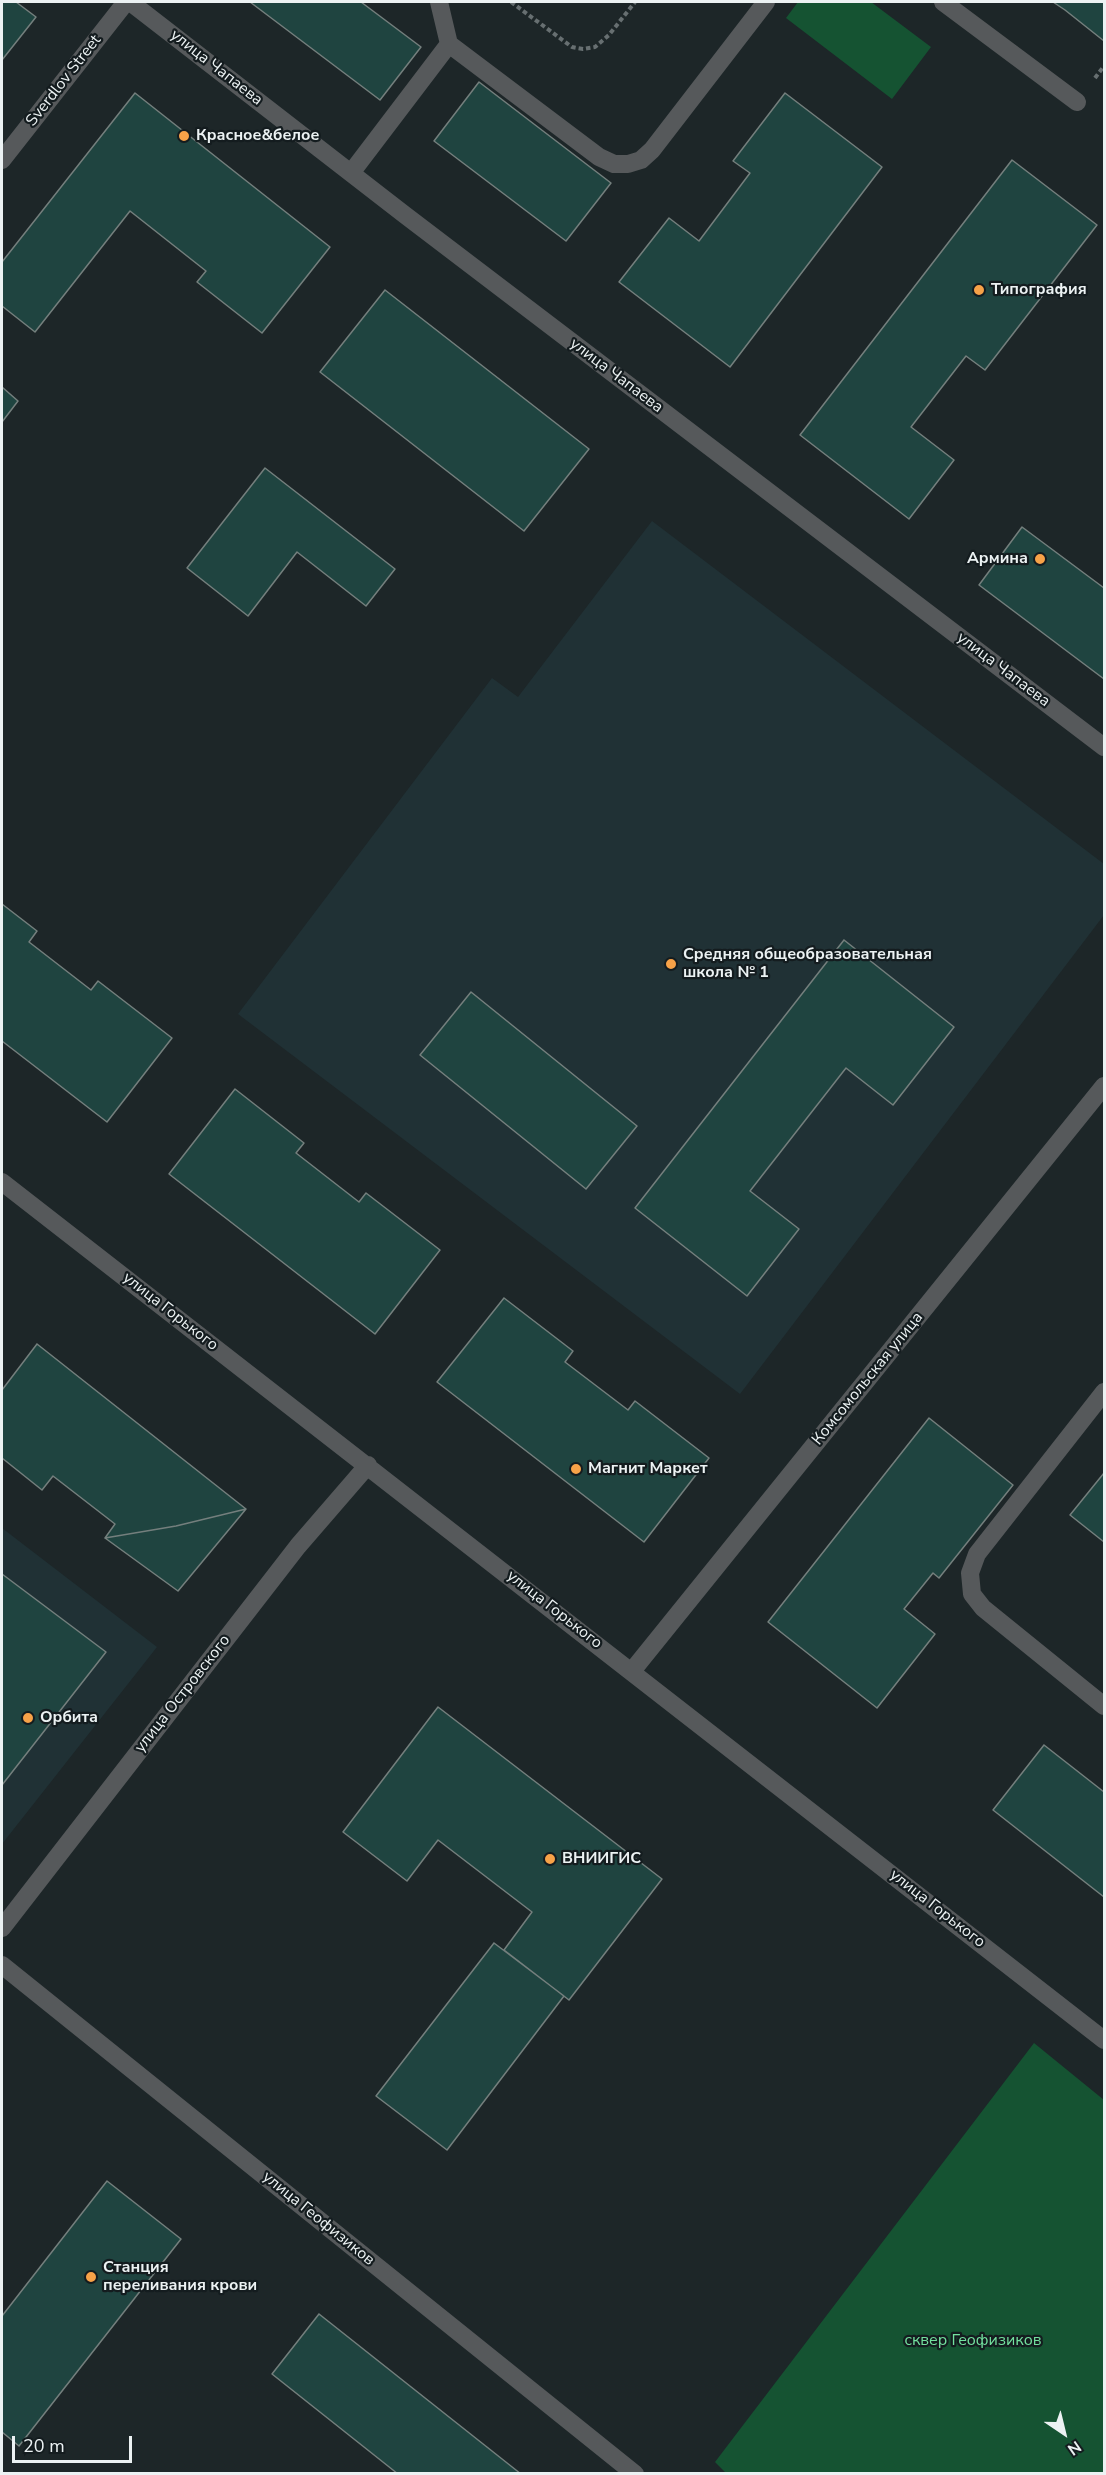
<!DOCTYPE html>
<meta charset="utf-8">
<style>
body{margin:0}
#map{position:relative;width:1106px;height:2475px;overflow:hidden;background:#1d2628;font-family:"Nunito Sans",sans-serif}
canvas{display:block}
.frame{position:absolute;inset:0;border:3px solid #ecf2f3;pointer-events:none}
.north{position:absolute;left:1034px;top:2403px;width:60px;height:60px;-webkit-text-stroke:4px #141c1f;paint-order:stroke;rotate:145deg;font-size:16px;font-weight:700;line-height:24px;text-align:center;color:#ecf2f3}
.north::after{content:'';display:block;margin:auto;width:21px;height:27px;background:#ecf2f3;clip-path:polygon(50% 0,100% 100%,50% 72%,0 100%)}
.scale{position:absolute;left:12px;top:2436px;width:120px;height:27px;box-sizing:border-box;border:3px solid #ecf2f3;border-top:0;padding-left:8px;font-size:18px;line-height:21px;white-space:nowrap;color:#ecf2f3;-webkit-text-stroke:4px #141c1f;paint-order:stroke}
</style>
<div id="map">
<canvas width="1106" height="2475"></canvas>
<div class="frame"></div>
<div class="north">N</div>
<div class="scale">20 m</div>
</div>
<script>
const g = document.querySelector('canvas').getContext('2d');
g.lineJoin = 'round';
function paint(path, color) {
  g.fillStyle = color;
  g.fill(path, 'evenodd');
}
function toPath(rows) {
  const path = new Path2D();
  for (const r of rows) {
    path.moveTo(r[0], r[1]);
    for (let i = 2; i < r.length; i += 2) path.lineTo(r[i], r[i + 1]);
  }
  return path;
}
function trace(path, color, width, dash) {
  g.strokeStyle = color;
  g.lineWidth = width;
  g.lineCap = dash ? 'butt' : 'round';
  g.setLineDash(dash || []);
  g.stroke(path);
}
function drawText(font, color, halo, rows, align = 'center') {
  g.font = font + ' "Nunito Sans",sans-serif';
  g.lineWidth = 4.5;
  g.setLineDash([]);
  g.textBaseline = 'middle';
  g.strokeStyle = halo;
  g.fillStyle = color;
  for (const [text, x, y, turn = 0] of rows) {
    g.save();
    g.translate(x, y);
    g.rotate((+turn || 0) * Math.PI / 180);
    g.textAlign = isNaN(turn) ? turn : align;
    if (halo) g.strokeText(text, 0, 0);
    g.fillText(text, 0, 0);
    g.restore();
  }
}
paint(toPath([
 [652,521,1104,864,1104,915,740,1394,238,1014,492,678,518,697],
 [2,1528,157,1647,2,1844]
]), '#203135');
paint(toPath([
 [798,2,871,2,931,47,892,99,786,18],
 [1034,2043,1104,2100,1104,2473,726,2473,715,2462]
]), '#155332');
const building = toPath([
 [2,2,16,2,36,17,2,60,2,2],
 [250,2,361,2,421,47,380,100,250,2],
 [1053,2,1104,2,1104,41,1065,10,1053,2],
 [479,82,611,183,566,241,434,141,479,82],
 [135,93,330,247,262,333,197,282,206,271,130,211,35,332,2,306,2,262,135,93],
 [785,93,882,167,730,367,619,282,669,218,699,241,750,173,733,161,785,93],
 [1012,160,1097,225,985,370,966,356,911,427,954,460,909,519,800,435,1012,160],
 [385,290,589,449,524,531,320,372,385,290],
 [2,387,18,401,2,422,2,387],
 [265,468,395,569,366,606,297,552,248,616,187,568,265,468],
 [1022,527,1104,588,1104,679,979,585,1022,527],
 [2,904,37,931,29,942,91,990,98,981,172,1038,107,1122,2,1041,2,904],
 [844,940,954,1027,893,1105,846,1068,750,1191,799,1229,747,1296,635,1208,844,940],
 [471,992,637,1126,586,1189,420,1055,471,992],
 [235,1089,304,1143,296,1153,359,1202,366,1193,440,1250,375,1334,169,1174,235,1089],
 [504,1298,573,1351,565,1362,628,1410,635,1401,709,1458,644,1542,437,1382,504,1298],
 [37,1344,246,1509,176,1526,105,1538,115,1524,53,1476,42,1490,2,1458,2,1390,37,1344],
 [929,1418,1013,1485,939,1578,933,1573,904,1609,935,1634,877,1708,768,1622,929,1418],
 [1104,1473,1104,1542,1070,1515,1104,1473],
 [246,1509,178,1591,105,1538,176,1526,246,1509],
 [2,1574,106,1652,2,1785,2,1574],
 [438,1707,662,1879,569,2000,504,1950,532,1912,438,1840,407,1881,343,1832,438,1707],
 [1044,1745,1104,1792,1104,1897,993,1810,1044,1745],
 [494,1943,564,1996,447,2150,376,2096,494,1943],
 [107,2181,181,2239,19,2446,2,2432,2,2316,107,2181],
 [319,2314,521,2474,398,2474,272,2374,319,2314]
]);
paint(building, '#1f4440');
trace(building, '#747f7d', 1.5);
trace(toPath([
 [511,2,572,47,583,49,595,47,609,35,635,2],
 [1095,78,1104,66]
]), '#676f71', 4, [4.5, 3]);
trace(toPath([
 [130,2,405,215,1104,747],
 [943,2,1077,102],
 [449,44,599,157,614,164,628,164,641,160,652,150,766,2],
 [2,160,126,2],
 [351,173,449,44,439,2],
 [2,1182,1104,2040],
 [1104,1392,977,1554,970,1573,972,1594,983,1608,1104,1706],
 [632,1671,1104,1086],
 [2,1928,298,1546,368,1465],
 [2,1965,635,2474]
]), '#56595b', 18);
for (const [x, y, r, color] of [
 [184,136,6,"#f7a248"],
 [979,290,6,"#f7a248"],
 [1040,559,6,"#f7a248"],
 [671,964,6,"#f7a248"],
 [576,1469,6,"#f7a248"],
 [28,1718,6,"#f7a248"],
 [550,1859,6,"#f7a248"],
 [91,2277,6,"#f7a248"]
]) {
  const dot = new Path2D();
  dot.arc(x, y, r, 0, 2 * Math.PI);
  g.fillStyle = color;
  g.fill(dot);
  trace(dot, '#141c1f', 2);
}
drawText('16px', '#ecf2f3', '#141c1f', [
 ["улица Чапаева",216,68,38],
 ["Sverdlov Street",64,81,-52],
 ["улица Чапаева",616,376,37],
 ["улица Чапаева",1003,670,37],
 ["улица Горького",170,1312,38],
 ["Комсомольская улица",868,1379,-51],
 ["улица Горького",554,1610,38],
 ["улица Островского",183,1694,-52],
 ["улица Горького",937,1909,38],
 ["улица Геофизиков",318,2219,39]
]);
drawText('bold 16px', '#ecf2f3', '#141c1f', [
 ["Красное&белое",196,136],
 ["Типография",991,290],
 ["Армина",1028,559,"right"],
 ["Средняя общеобразовательная",683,955],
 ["школа № 1",683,973],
 ["Магнит Маркет",588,1469],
 ["Орбита",40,1718],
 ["ВНИИГИС",562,1859],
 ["Станция",103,2268],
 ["переливания крови",103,2286]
], 'left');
drawText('16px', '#73e19f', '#141c1f', [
 ["cквер Геофизиков",973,2341]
]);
</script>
